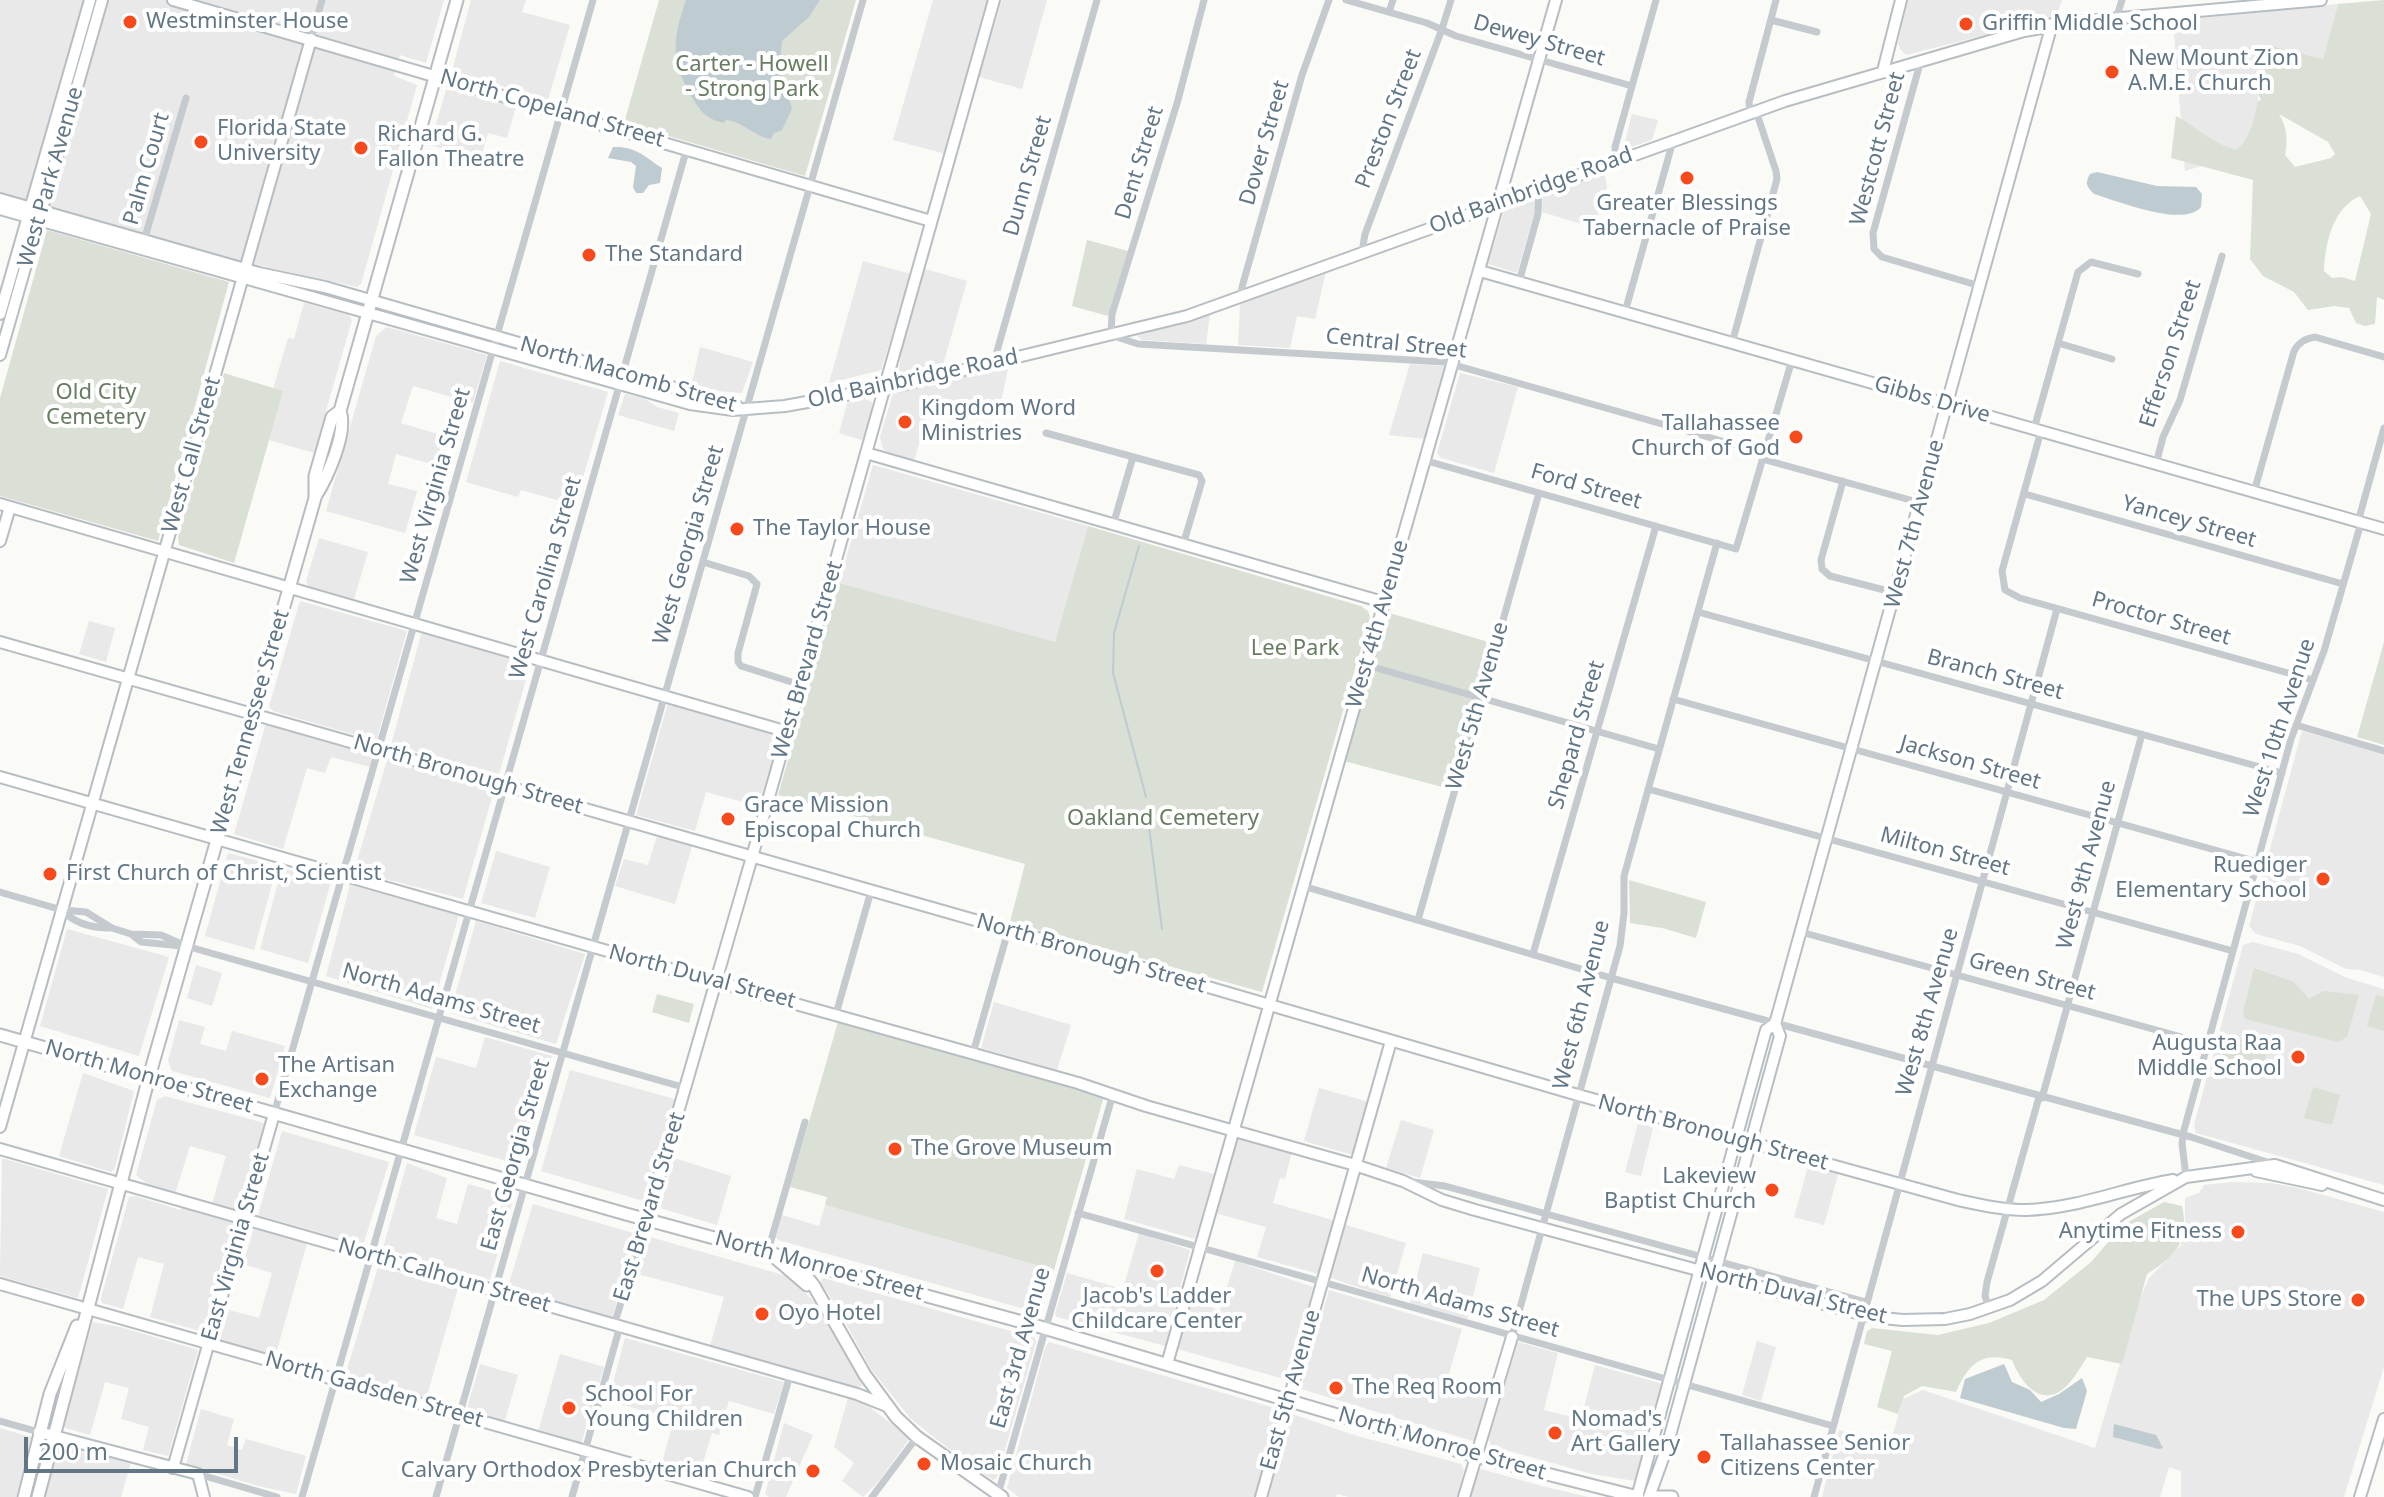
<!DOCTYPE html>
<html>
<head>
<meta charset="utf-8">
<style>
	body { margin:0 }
	#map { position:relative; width:2384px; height:1497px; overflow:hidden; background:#fafaf7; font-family:"Noto Sans",sans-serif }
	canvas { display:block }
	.scale { position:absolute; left:24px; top:1437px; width:214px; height:36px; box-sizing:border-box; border:4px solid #627786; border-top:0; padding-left:10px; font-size:24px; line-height:28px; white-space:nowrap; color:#627786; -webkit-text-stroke:6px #fff; paint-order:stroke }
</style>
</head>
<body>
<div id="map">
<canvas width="2384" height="1497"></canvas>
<div class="scale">200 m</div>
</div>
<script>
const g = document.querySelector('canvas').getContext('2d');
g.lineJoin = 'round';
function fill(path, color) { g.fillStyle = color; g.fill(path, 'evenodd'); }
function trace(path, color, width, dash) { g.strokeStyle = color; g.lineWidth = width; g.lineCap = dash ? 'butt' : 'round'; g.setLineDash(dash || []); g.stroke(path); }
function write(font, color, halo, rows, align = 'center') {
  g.font = font + ' "Noto Sans",sans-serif'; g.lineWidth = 8; g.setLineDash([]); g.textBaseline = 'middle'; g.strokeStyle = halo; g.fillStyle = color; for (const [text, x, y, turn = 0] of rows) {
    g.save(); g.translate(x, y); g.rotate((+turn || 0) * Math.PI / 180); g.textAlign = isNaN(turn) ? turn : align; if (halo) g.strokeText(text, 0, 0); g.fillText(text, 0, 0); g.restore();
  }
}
const built = new Path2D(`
	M0,0H444L426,63L400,55L394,76L417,85L361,284L357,287L248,263L246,269L0,199Z
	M471,0H526L522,12L570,25L548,100L452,71Z
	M933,0H989L946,154L893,140Z
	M1002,0H1047L1022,89L979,77Z
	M1908,0H2062L2056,17L1906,55L1900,49L1898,43Z
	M2338,4L2323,59L2272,46L2258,94V148L2185,171L2173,21Z
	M446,90L474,91L517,103L507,138L488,133L480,159L430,145Z
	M1632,114L1658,120L1652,140L1623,150Z
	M1604,170L1607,187L1594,228L1542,212L1543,191Z
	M1537,194V204L1517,273L1488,264L1506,205Z
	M863,261L911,274L881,370L829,383Z
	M925,269L967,281L942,368L900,378L898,374L902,349Z
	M1326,272L1315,319L1297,316L1290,348L1238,345L1240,303Z
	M304,303L349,315L352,320L314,453L269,440L282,392L273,389L288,338L294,339Z
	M1210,314L1206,344L1142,340L1137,336Z
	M387,327L487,355L473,403L413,386L401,423L444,436L435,465L396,454L388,484L417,491L405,533L326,511L376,336Z
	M700,347L753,362L742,393L718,391L692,383Z
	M500,361L608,392L575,505L521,490L518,497L466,482Z
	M1009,364L999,411L961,401L939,400L930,417L927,416L914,461L892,455L883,449L880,437L893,394Z
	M1410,364L1444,366L1448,371L1426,439L1389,435Z
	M1460,373L1518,387L1494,473L1441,458L1437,453Z
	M625,394L645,399L657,407L679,413L674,431L618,415Z
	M864,399L872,402L873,409L863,438L861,440L839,433L847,403Z
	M873,465L1088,526L1055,643L839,583Z
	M319,538L368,552L354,599L308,587L306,581Z
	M300,601L407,631L377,738L373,740L273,711L269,706Z
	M89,621L115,628L106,662L79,654Z
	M422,631L531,662L499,774L391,745Z
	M668,703L780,734L761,807L706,792L695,831L636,815Z
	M266,723L373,754L370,767L331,757L325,773L307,768L283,849L234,834Z
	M2302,731L2384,754V977L2360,970L2346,969L2300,946L2256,934L2249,926Z
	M388,757L495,787L463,899L354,871Z
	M658,833L693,843L675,904L615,886L624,859L648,865Z
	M496,851L550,867L535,918L481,903Z
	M228,853L277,866L254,950L205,936Z
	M282,868L331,882L308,963L260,949Z
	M350,885L459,915L432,1009L326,976Z
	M476,921L585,954L556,1044L450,1013Z
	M67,929L169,957L139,1056L40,1026Z
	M2253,942L2298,954L2347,978L2384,989V1185L2196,1133L2194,1125L2243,945Z
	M196,965L222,973L212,1006L187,998Z
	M994,1002L1071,1025L1057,1070L981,1048Z
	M179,1020L205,1027L200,1044L226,1051L232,1031L285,1046L270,1098L172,1071L168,1061Z
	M485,1037L552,1056L521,1165L414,1135L436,1057L476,1068Z
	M570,1070L675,1099L647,1202L541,1171Z
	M83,1073L134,1091L115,1168L111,1172L59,1156Z
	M1319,1088L1369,1102L1353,1155L1304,1141Z
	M165,1096L264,1123L240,1212L212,1204L226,1156L190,1146L175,1194L151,1187L136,1175L157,1100Z
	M1640,1116L1655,1120L1641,1176L1625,1172Z
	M1401,1120L1434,1130L1420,1178L1386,1168Z
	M282,1131L389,1162L364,1242L360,1244L258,1215Z
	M1238,1137L1292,1151L1285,1179L1280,1178L1273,1203L1336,1221L1319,1274L1257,1257L1266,1227L1215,1213Z
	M2,1158L108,1189L78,1298L0,1276Z
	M674,1158L731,1176L717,1225L660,1208Z
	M407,1163L447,1178L436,1218L457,1224L468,1184L514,1197L490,1280L383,1248Z
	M1809,1163L1839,1171L1824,1225L1794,1217Z
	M1179,1165L1214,1174L1195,1239L1124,1219L1137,1169L1174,1179Z
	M2232,1182L2271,1183L2298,1188L2384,1212V1367L2344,1497H2181V1471L2169,1467L2160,1497H1822L1839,1430L1890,1444L1903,1399L1923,1390L2095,1448L2137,1306L2149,1278L2181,1245L2185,1229V1198L2199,1193L2204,1185Z
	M136,1196L180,1210L182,1206L235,1221L204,1332L150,1317L164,1264L138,1257L123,1309L102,1303L101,1298L129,1197Z
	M533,1204L633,1233L626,1272L612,1318L507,1290Z
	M825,1205L1054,1270L1042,1311L1039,1313L778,1240L776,1237L782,1215L819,1226Z
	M1343,1224L1406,1243L1390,1298L1328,1277Z
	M257,1225L308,1240L275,1357L221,1342L218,1337L224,1328L229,1310L259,1318L272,1273L243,1264L254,1228Z
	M1139,1233L1190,1250L1165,1346L1057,1317L1055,1314L1067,1273L1123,1289Z
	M650,1237L790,1277L823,1311L863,1386L855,1387L710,1346L724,1297L634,1273L646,1242Z
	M1423,1253L1480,1268L1467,1319L1410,1303Z
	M1235,1261L1313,1287L1288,1380L1177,1349L1190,1301L1220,1310Z
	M378,1267L458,1288L426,1399L345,1376Z
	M823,1278L1035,1338L1036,1343L997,1477L993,1480L954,1453L911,1419L871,1369L834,1302L820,1283Z
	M1329,1290L1462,1329L1448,1377L1492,1390L1476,1442L1301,1389Z
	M93,1322L120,1327L198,1350L168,1456L143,1450L149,1427L121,1419L129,1388L105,1382L90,1435L65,1428L63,1423Z
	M625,1338L784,1382L774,1414L729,1401L719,1435L712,1433L699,1475L661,1466L675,1416L657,1411L656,1414L608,1401Z
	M1757,1341L1776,1347L1761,1401L1742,1395Z
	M1049,1342L1278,1409L1280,1414L1255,1497H1019L1007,1488L1045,1348Z
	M1518,1342L1558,1353L1544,1410L1581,1419L1595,1365L1663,1384L1639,1478L1635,1481L1592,1474L1491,1446L1489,1438Z
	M560,1354L604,1367L581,1444L538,1432Z
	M480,1364L518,1375L504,1424L468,1411L467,1408Z
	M848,1398L871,1405L872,1409L910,1438L879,1481L863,1497L842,1481L854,1463L834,1447Z
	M201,1409L234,1419L227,1445L242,1450L246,1439L306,1456L296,1494L258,1486L186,1464Z
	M1292,1414L1354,1435L1461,1464L1464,1470L1457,1497H1349L1337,1494L1336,1497H1265L1287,1422Z
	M784,1423L813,1435L786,1497H769L765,1494Z
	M0,1428L31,1437L16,1497H0Z
	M59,1448H75L131,1462L121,1497H45Z
	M1481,1469L1538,1485L1588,1497H1469L1477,1471Z`);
const green = new Path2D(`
	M659,0H856L805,176L624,123Z
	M2384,0V300L2377,297L2375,324L2365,326L2356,323L2349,308L2334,306L2308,310L2294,292L2263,276L2250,259L2253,180L2171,158L2176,116C2196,127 2215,145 2237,150C2251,137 2254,119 2258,101L2261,100L2258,94L2272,46L2323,59L2338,4ZM2279,114L2328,142L2335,154L2331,158L2295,167L2285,155C2288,140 2287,127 2279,114ZM2360,196L2371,214L2355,281L2342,277L2332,278L2324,271C2325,243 2333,208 2360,196Z
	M47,230L229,282L158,541L0,496V398Z
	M1087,240L1128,251L1108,316L1072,306Z
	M224,373L283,391L234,563L179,545L178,537Z
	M1088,526L1361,606L1368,611L1370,617L1262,992L1010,922L1025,864L778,795L839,583L1055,642Z
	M1386,612L1492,643L1450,789L1344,761Z
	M2384,642V745L2357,737Z
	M1629,880L1706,902L1696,938L1662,928L1630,923Z
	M2254,968L2294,982L2309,999L2324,991L2359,995L2347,1037L2338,1042L2245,1019L2243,1012Z
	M657,994L694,1004L689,1023L652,1012Z
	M2376,995L2384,997V1031L2367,1026Z
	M838,1022L1104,1096L1054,1270L825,1205L827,1197L790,1187Z
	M2234,1037L2268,1046C2265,1074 2243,1083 2218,1075L2226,1041Z
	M2313,1087L2340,1095L2332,1125L2304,1118Z
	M2164,1202L2182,1206C2190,1242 2175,1256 2147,1274L2122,1364L2087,1357C2080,1368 2070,1386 2059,1392C2035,1405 2019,1377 2012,1360C1981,1351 1968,1365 1956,1392L1922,1386L1904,1396L1898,1414L1877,1407L1892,1351L1864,1344L1867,1331L1872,1328L1938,1335L1989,1323L2044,1300L2091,1262L2123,1225Z`);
const water = new Path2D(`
	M686,0H820L809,17L782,41L780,68L792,109L782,130L774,133L771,139C754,137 743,121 726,120L724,123C710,120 702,114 695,102C671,63 671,43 686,0Z
	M613,147C636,146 645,157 662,168L660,183L649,185L643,193H636L633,187L636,166L631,162L608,158Z
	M2097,172L2157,186L2196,187L2202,194L2201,207C2184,228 2117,201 2094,194C2086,186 2085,183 2090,174Z
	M2004,1364L2012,1382L2030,1390L2041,1402L2059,1394L2082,1378L2087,1391L2076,1429L2064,1428L1960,1398L1965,1379Z
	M2114,1424L2156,1435L2163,1448L2159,1449L2113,1437Z`);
const stream = new Path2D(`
	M1139,546L1114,633L1113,673L1146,797
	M1147,811L1162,929`);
const street = new Path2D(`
	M1204,0L1178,100L1112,314L1111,335L1138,344L1444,362L1764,453
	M1346,0L1427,23L1456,36L1632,86
	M1389,12L1393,0
	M2116,19L2122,0
	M1771,20L1817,32
	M311,39L322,0
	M1921,60L1873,233L1874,249L1882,257L1980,286
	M1750,113L1749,102L1776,0
	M1616,161L1615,147L1656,0
	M143,244L186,98
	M1362,252L1365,234L1442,29L1451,0
	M1519,282L1538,214L1539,188
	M1241,297L1242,287L1302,75L1329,0
	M1625,312L1673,141
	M1732,343L1777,179L1776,171L1756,111
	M2058,343L2112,359
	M998,362L997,351L1097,0
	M2034,429L2078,272L2091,262L2138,274
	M2041,431L2002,571L2005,590L2020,598L2313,680
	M1046,433L1199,475L1202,481L1183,545
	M1762,459L1921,503
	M1427,461L1736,549L1792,360
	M2156,464L2163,437L2180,400L2222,256
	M1843,481L1821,560L1822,569L1830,576L1896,593
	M2254,492L2294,351C2299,342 2305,339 2315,337L2384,357
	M2025,494L2343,584
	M2358,522L2384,428
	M1113,525L1133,457
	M703,562L749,576L757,584L738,653V662L741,666L801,685
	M1698,612L2282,773
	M1366,665L1659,749
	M1673,699L2258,862
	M2296,725L2384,751
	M1648,789L2233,951
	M1303,886L1611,978L2191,1137L2273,1164
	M0,892L62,910L86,912L112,928L131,934L141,942L182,946
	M62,910C75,924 92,928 110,928
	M1418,920L1539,493
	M1801,932L2207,1044
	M131,934L161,935L186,946L686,1088
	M1533,954L1656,526
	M836,1014L871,891
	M973,1053L1008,931
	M2042,1098L2142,734
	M274,1114L593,0
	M2186,1177L2182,1143L2184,1130L2291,739L2324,651L2361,523
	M1412,1182L1445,1186L1866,1302
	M1078,1213L1833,1426
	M768,1251L805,1122
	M1989,1308L1985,1296L1987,1282L2039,1097
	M614,1325L647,1219
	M1512,1337L1620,946L1624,913V876L1717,543
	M0,1421L39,1432
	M198,1474L277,1497
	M998,1494L1113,1094
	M302,1497L687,148
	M436,1497L863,0
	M572,1497L620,1326
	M755,1497L790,1375
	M872,1497L917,1437
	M1814,1497L2057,609`);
const secondary = new Path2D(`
	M173,0L931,221
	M1883,71L1901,0
	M0,199L259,273L325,287L737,406
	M0,209L690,404L733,410L785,406L906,384L1187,316L1785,101L2024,31L2076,22L2321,0
	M1480,271L2384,529
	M0,314L90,0
	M0,355L102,0
	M866,453L1383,602
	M0,504L788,732
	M0,541L10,507
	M0,642L1143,968L1578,1095L1958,1200C1981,1205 2003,1210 2026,1210C2076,1209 2124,1188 2173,1180
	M0,777L667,968L1078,1083L1146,1106L1355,1165L1403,1181L1442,1200L1475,1210L1872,1317L1903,1320L1945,1319L1970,1314L2010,1300L2042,1281L2121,1214L2186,1177L2275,1165L2384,1200
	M0,1127L311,39
	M0,1149L857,1394L887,1406
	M2256,1171L2322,1185
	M647,1219L752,857L994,0
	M0,1284L748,1497
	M1167,1364L1556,0
	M39,1432L198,1474L204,1497
	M173,1468L274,1114
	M1261,1497L1391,1041
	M1464,1497L1512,1337
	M1637,1497L1766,1030L1775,1024
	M1649,1497L1666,1450L1780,1036L1775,1024L2052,24
	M2360,1497L2384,1419`);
const primary = new Path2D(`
	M315,497C327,478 348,432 340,411
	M0,1035L626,1214L1037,1326L1476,1456L1638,1497
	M771,1254L807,1285
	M792,1258L814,1286L865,1375L896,1417L917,1437L1002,1497
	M24,1497L50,1394L77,1326
	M38,1497L149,1077L315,498V476L332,417L340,411L457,0
	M1657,1497H1672`);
const markers = [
	[130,22,8,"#f6491c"],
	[1966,24,8,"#f6491c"],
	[2112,72,8,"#f6491c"],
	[201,142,8,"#f6491c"],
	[361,148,8,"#f6491c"],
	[1687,178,8,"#f6491c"],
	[589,255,8,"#f6491c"],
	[905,422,8,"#f6491c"],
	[1796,437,8,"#f6491c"],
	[737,529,8,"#f6491c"],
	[728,819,8,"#f6491c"],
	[50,874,8,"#f6491c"],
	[2323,879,8,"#f6491c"],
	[2298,1057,8,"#f6491c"],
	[262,1079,8,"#f6491c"],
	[895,1149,8,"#f6491c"],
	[1772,1190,8,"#f6491c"],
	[2238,1232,8,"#f6491c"],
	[1157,1271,8,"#f6491c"],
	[2358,1300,8,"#f6491c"],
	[762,1314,8,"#f6491c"],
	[1336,1388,8,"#f6491c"],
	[569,1408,8,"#f6491c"],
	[1555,1433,8,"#f6491c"],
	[1704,1457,8,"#f6491c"],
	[924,1464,8,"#f6491c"],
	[813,1471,8,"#f6491c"]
];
const poiNames = [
	["Westminster House",146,22],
	["Griffin Middle School",1982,24],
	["New Mount Zion",2128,59],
	["A.M.E. Church",2128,84],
	["Florida State",217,129],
	["University",217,154],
	["Richard G.",377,135],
	["Fallon Theatre",377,160],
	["Greater Blessings",1687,204,"center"],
	["Tabernacle of Praise",1687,229,"center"],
	["The Standard",605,255],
	["Kingdom Word",921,409],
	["Ministries",921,434],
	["Tallahassee",1780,424,"right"],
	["Church of God",1780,449,"right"],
	["The Taylor House",753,529],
	["Grace Mission",744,806],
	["Episcopal Church",744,831],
	["Ruediger",2307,866,"right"],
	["Elementary School",2307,891,"right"],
	["First Church of Christ, Scientist",66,874],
	["Augusta Raa",2282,1044,"right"],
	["Middle School",2282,1069,"right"],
	["The Artisan",278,1066],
	["Exchange",278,1091],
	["The Grove Museum",911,1149],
	["Lakeview",1756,1177,"right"],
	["Baptist Church",1756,1202,"right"],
	["Anytime Fitness",2222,1232,"right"],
	["Jacob's Ladder",1157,1297,"center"],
	["Childcare Center",1157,1322,"center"],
	["The UPS Store",2342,1300,"right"],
	["Oyo Hotel",778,1314],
	["The Req Room",1352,1388],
	["School For",585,1395],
	["Young Children",585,1420],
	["Nomad's",1571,1420],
	["Art Gallery",1571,1445],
	["Tallahassee Senior",1720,1444],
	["Citizens Center",1720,1469],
	["Mosaic Church",940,1464],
	["Calvary Orthodox Presbyterian Church",797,1471,"right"]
];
const streetNames = [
	["Dewey Street",1539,41,16],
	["North Copeland Street",552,109,16],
	["Preston Street",1389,119,-69],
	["Dover Street",1265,143,-74],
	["Westcott Street",1878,149,-75],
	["Dent Street",1140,163,-73],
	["Palm Court",147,169,-74],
	["Dunn Street",1028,176,-74],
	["West Park Avenue",51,177,-74],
	["Old Bainbridge Road",1531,191,-20],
	["Central Street",1396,344,6],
	["Efferson Street",2171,354,-72],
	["North Macomb Street",628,375,16],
	["Old Bainbridge Road",913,379,-12],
	["Gibbs Drive",1932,400,16],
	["West Call Street",192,455,-74],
	["West Virginia Street",436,486,-74],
	["Ford Street",1586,487,16],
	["Yancey Street",2189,522,16],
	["West 7th Avenue",1915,524,-75],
	["West Georgia Street",689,545,-74],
	["West Carolina Street",546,578,-74],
	["Proctor Street",2161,619,16],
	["West 4th Avenue",1378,624,-74],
	["West Brevard Street",808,660,-74],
	["Branch Street",1995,675,15],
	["West 5th Avenue",1478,706,-74],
	["West Tennessee Street",251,722,-74],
	["West 10th Avenue",2280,728,-72],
	["Shepard Street",1577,735,-74],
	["Jackson Street",1970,763,16],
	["North Bronough Street",468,775,16],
	["Milton Street",1945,852,15],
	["West 9th Avenue",2087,865,-75],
	["North Bronough Street",1091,954,16],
	["North Duval Street",702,977,15],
	["Green Street",2032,977,15],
	["North Adams Street",441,999,16],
	["West 6th Avenue",1582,1005,-76],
	["West 8th Avenue",1928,1012,-74],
	["North Monroe Street",149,1077,16],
	["North Bronough Street",1713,1133,15],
	["East Georgia Street",516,1155,-74],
	["East Brevard Street",650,1207,-73],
	["East Virginia Street",236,1247,-74],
	["North Monroe Street",819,1266,15],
	["North Calhoun Street",444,1276,16],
	["North Duval Street",1793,1294,14],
	["North Adams Street",1460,1303,16],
	["East 3rd Avenue",1021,1348,-74],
	["North Gadsden Street",374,1390,16],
	["East 5th Avenue",1291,1390,-74],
	["North Monroe Street",1442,1444,16]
];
const parkNames = [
	["Carter - Howell",752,65],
	["- Strong Park",752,90],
	["Old City",96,393],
	["Cemetery",96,418],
	["Lee Park",1295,649],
	["Oakland Cemetery",1163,819]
];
fill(built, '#e8e9e8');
fill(green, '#dae0d6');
fill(water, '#becbd0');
trace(stream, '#becbd0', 2);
trace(secondary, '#b7bec3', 14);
trace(primary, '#b6bcc1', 15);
trace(street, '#c5cace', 7);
trace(secondary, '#fff', 10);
trace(primary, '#fff', 11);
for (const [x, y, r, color] of markers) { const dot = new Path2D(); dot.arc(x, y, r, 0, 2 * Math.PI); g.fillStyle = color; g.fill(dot); trace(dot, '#fff', 3); }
write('22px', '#627786', '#fff', poiNames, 'left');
write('22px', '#627786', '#fff', streetNames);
write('22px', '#677c61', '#fff', parkNames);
</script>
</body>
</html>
